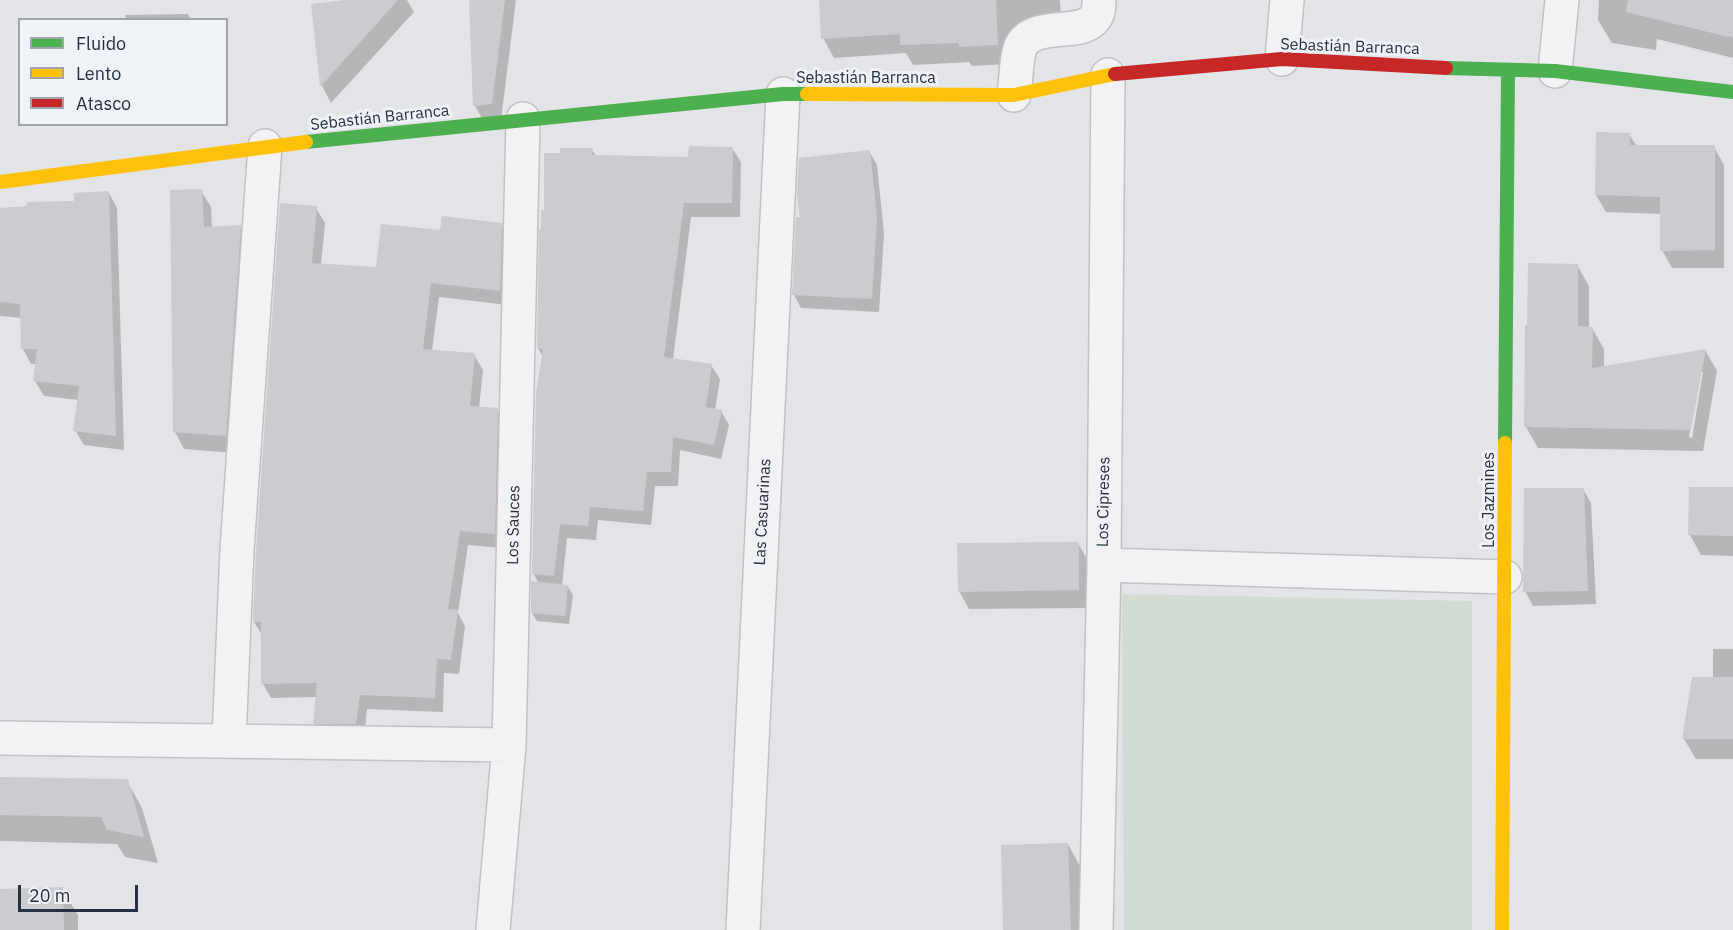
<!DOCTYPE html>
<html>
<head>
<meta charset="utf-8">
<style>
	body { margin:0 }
	#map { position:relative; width:1733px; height:930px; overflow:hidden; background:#e2e4e7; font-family:"IBM Plex Sans",sans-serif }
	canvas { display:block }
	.legend { position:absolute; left:18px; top:18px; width:210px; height:108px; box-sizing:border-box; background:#eff2f7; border:2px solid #9fa4af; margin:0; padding:8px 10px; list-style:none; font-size:18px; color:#262f43 }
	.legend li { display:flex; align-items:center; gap:12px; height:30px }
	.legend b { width:30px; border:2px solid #9fa4af }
	.scale { position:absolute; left:18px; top:885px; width:120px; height:27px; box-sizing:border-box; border:3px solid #262f43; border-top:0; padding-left:8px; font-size:18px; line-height:21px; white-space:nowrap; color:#262f43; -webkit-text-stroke:4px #eff2f7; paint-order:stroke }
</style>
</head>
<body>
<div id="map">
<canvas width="1733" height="930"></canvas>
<ul class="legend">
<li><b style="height:8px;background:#4caf50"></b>Fluido</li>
<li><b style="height:8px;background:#ffc107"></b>Lento</li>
<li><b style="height:8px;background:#c62828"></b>Atasco</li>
</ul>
<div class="scale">20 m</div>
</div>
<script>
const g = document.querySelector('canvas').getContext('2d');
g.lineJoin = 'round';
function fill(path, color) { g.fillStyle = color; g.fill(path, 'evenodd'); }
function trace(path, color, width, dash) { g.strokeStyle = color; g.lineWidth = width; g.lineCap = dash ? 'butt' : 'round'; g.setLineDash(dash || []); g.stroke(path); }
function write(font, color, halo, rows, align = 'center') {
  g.font = font + ' "IBM Plex Sans",sans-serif'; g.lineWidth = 6; g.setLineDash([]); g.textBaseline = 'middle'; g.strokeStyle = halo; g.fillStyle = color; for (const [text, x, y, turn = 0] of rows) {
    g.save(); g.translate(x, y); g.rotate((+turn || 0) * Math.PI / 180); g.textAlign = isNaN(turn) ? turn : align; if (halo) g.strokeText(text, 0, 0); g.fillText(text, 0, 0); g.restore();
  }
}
const green = new Path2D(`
	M1122,594L1472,601V930H1124Z`);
const shadow = new Path2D(`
	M358,0H407L414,12L331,103L322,86L313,5Z
	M470,0H516L501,120L484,122L475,106Z
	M820,0H1060L1062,31L1009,64L972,66L969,62L913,65L906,53L834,58L823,38Z
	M1599,0H1733V58L1657,39L1656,50L1612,43L1598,20Z
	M188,14L191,20H127L125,15Z
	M1629,134L1637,147H1714L1724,165V268H1672L1662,250L1661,214L1606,212L1596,195Z
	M732,148L741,162L740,217H691L673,360L711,365L720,379L715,410L721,411L729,425L721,459L680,450L678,486H655L651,525L598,520L596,540L567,538L562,586L568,587L573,595L569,624L537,621L532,613L539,584L533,573L543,357L538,348L592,150L596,156L690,158Z
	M869,151L877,165L884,234L879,312L801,308L794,295L802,218Z
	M201,191L211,207L212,228L240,227L250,243L235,453L184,449L175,432Z
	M109,193L117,208L124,450L84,445L75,430L79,400L44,396L35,381L37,364H31L23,349L22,318L0,316V209L76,202Z
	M316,208L325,223L321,265L377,269L441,232L501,225L510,239L508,305L439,297L432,351L474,355L483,370L479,408L497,410L505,424L503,548L468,545L458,613L465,626L459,674L444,673L443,712L367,709L364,738H323L315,723L317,697L271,698L263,684L262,635L254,622Z
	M1577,265L1589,286V328H1592L1604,349V367L1705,350L1717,371L1703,451L1538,448L1526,427ZM1700,372H1703L1692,438L1689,437Z
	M1733,488V556L1701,555L1690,535Z
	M1583,489L1591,503L1596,604L1533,606L1525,591Z
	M1078,543L1088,561V608L969,609L959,591Z
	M1713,649H1733V759H1696L1684,739L1693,678L1713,679Z
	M0,778L127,781L142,808L158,863L125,857L117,844L0,841Z
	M1068,844L1082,870L1084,930H1005Z
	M62,889L78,915V930H0V890Z`);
const building = new Path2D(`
	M345,0H398L320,87L311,4Z
	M469,0H505L492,104L473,106Z
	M819,0H996L998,45L959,47V43L900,45V34L821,39Z
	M1628,0H1733V38L1626,12Z
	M1596,132L1630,133V145H1715V250L1660,251V197L1595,195Z
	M689,146L733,147L732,203H684L664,357L712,364L706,407L722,410L714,445L673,437L671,472H647L643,511L590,507L588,526L560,524L554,576L532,574L536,393L543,349L537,348L539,229H541V210H544V153H560V148H593L592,155L688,157Z
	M870,150L877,218L872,299L792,295L796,217H800L797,196L799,158Z
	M202,189L204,227L241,225L226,436L173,432L170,190Z
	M109,191L116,436L73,431L79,386L33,381L37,349H21L20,304L0,302V208L27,206V202L74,201V193Z
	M280,203L317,206L312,263L376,267L381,224L440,230L442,216L502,223L500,291L431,283L423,349L475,353L470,406L498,408L495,534L460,531L448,609L458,610L451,660L437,659L435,698L360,695L356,724H313L317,683L261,684V622H253L256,551Z
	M1528,263L1578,264V326L1593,327L1592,368L1706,349L1691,430L1524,427L1525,325H1527Z
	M1689,487H1733V536L1688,535Z
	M1524,488H1584L1588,591L1523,592Z
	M1079,542V590L958,592L957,543Z
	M531,581L568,585L565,616L531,613Z
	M1692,677H1733V739H1682Z
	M0,777L128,779L144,837L107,830L101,817L0,815Z
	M1068,843L1071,930H1003L1001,845Z
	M63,887L64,930H0V889Z`);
const street = new Path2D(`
	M1282,59L1287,0
	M1555,71L1562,0
	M1014,95C1016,82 1016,54 1022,44C1041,16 1101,46 1099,0
	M1104,565L1505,577
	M0,738L509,745
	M229,740L237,550L265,146
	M493,930L509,745L523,119
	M743,930L783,94
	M1096,930L1104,565L1108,75`);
const fast = new Path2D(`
	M1446,68L1555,71L1733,92
	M306,142L783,94H807
	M1505,443L1508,71`);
const slow = new Path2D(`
	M807,94L1014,95L1115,74
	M0,182L306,142
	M1502,930L1505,443`);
const jam = new Path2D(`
	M1115,74L1282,59L1446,68`);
const streetNames = [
	["Sebastián Barranca",1350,47,2],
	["Sebastián Barranca",866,78],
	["Sebastián Barranca",380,118,-6],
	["Los Jazmines",1489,500,-90],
	["Los Cipreses",1104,502,-89],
	["Las Casuarinas",763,512,-87],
	["Los Sauces",514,525,-89]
];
fill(green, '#d2dcd2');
fill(shadow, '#0003');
fill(building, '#caccd0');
trace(street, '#c0c2c5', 36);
trace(street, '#f2f2f4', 33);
trace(fast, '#4caf50', 14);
trace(slow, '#ffc107', 14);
trace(jam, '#c62828', 14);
write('16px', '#262f43', '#eff2f7', streetNames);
</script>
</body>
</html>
